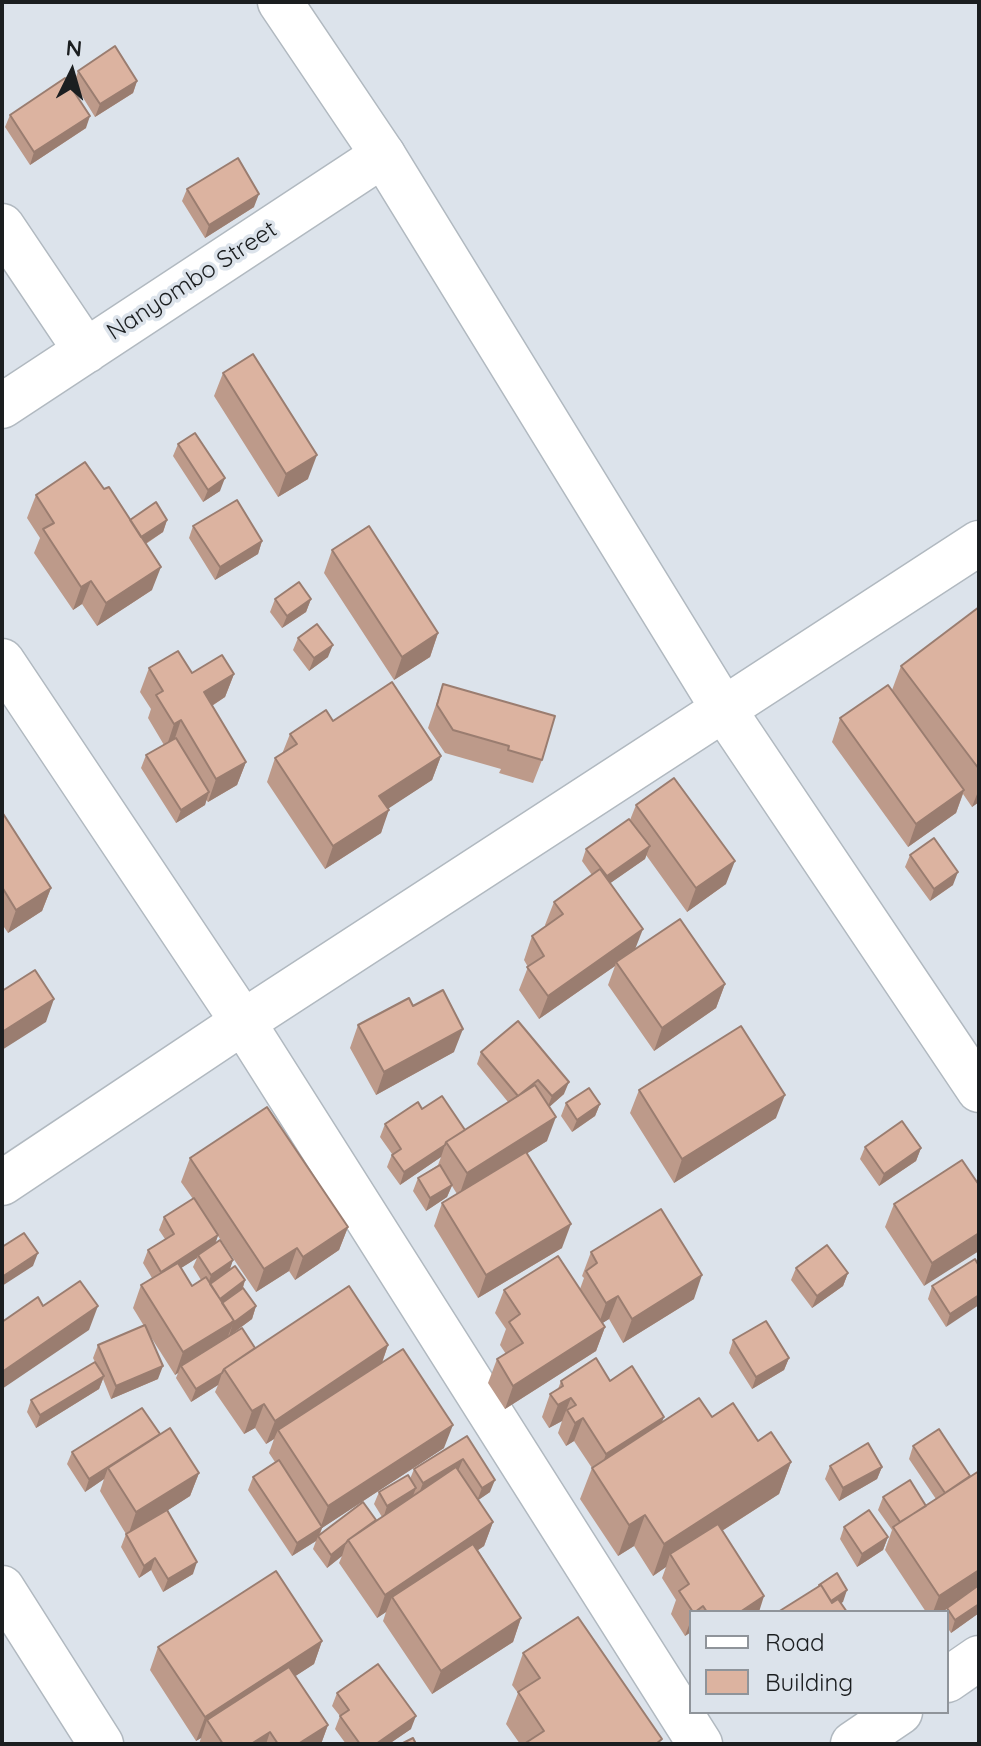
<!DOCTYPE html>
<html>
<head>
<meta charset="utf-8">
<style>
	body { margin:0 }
	#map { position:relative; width:981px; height:1746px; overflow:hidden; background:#dce3eb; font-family:Quicksand,sans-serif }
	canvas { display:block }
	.frame { position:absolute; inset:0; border:4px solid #1b1e20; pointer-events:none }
	.legend { position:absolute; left:689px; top:1610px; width:260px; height:104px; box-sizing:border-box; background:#dce3eb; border:2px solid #8f949a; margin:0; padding:10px 14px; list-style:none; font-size:24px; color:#1b1e20 }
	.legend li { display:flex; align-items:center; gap:16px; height:40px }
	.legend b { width:40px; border:2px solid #8f949a }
	.north { position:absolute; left:32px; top:32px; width:80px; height:80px; -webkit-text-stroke:6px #dce3eb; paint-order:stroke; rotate:5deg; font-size:22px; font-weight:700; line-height:32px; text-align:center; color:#1b1e20 }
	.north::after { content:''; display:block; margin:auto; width:28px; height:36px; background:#1b1e20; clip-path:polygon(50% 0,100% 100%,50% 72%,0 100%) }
</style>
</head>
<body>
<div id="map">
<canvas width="981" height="1746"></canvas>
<div class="frame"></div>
<ul class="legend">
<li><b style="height:10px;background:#fff"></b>Road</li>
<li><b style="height:22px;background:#dcb3a0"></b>Building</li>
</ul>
<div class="north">N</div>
</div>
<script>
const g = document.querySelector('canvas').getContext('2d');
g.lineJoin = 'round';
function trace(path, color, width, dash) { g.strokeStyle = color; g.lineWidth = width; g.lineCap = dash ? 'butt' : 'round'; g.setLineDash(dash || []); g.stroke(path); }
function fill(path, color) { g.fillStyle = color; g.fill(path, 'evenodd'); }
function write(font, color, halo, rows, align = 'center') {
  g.font = font + ' Quicksand,sans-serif'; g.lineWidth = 7; g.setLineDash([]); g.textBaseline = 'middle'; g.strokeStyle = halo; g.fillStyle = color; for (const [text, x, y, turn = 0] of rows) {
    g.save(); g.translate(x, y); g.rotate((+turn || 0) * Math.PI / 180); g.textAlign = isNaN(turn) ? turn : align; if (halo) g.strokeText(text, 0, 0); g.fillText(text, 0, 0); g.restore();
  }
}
const minor = new Path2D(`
	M2,226L86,351
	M2,406L383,155
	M2,661L243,1022L700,1744
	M2,1183L243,1022L979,543
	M2,1588L101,1744
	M947,1680L979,1658
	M853,1744L900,1712`);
const tertiary = new Path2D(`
	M280,2L383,155L724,710L979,1090`);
const wall = new Path2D(`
	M78,71L137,81L133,93L95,117L74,83Z
	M10,115L86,128L30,165L5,127Z
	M187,189L254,207L205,238L182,201Z
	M223,373L308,479L278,497L214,396Z
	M178,444L220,491L203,502L173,456Z
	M104,489L130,520H167L163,532L146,544L152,590L97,626L82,604L73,610L34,553L40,538L27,518L36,495Z
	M193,526L262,541L258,554L215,580L189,538Z
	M332,550L438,633L430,657L394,680L324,573Z
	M275,599H311L306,612L282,628L270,612Z
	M979,607V802L972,807L963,794L956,813L908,847L832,742L840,718L892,690L901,666Z
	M298,638L328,657L309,671L293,650Z
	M149,668L192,673L234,674L225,697L212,706L246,762L237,785L208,802L206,800L205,805L176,823L141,768L146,755L164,745L148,718L151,709L140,692Z
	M443,684L542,760L533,783L499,773L501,769L445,753L428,728Z
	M333,721L441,756L432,780L388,808L381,833L325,869L267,782L275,758L282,754L290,734Z
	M636,805L726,884L687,912L646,855L645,859L610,883L635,949L725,984L716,1008L654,1051L608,985L615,966L539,1019L519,990L528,967L524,960L532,936L546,926L545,925L554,902L592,875L582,861L586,849L630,820Z
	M2,812L51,888L42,911L8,933L2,924Z
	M910,855L953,885L930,901L905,867Z
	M413,1006L454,1052L376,1095L350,1048L358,1025Z
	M481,1052L564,1094L549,1107L547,1141L527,1153L562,1248L478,1298L434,1226L442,1203L457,1194L452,1186L447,1197L426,1211L413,1191L418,1178L438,1165L441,1157L400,1185L387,1167L392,1154L380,1137L385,1124L422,1109L465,1130L508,1102L477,1064Z
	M639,1090L776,1118L674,1183L630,1113Z
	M566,1103L600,1104L595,1116L572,1132L561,1116Z
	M865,1147L921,1148L916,1161L879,1186L860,1159Z
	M190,1158L348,1227L339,1250L295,1280L289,1271L256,1292L218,1236L215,1244L233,1260L229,1270L245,1280L243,1288L256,1306L252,1319L228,1337L255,1348L388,1345L382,1363L444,1448L322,1528L320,1535L376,1520L382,1517L374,1504L379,1492L410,1479L414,1469L467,1436L490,1492L478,1500L493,1522L484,1546L478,1550L521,1618L513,1642L432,1694L383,1621L386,1612L377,1618L339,1563L342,1556L327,1568L313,1549L316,1541L292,1556L248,1490L253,1477L275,1462L269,1453L274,1439L266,1444L255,1428L244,1434L215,1392L218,1385L191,1402L176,1378L178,1373L175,1375L149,1334L158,1379L111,1399L103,1379L99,1389L36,1428L27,1412L31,1400L97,1366L93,1358L98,1345L144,1326L133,1308L141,1285L152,1278L143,1263L148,1250L165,1239L159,1230L164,1217L193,1199L181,1182ZM197,1258L193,1267L201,1280L192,1286L181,1268Z
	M979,1185L924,1286L885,1227L894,1204Z
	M591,1252L694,1299L623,1343L609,1319L602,1323L605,1327L596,1351L505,1409L488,1383L497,1359L506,1354L500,1345L506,1329L495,1313L504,1290L580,1289L584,1278L582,1276Z
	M975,1259L946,1327L928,1299L932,1286Z
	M796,1268L848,1273L843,1286L812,1308L791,1280Z
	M733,1340L789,1358L784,1370L752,1389L729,1353Z
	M561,1381H610L662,1423L712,1417L758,1441L791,1462L779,1494L722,1531L759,1612H691V1632L685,1636L671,1614L676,1600L662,1578L666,1567L653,1576L634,1546L618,1556L580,1499L592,1468L574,1441L566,1446L558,1433L562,1421L549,1428L542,1417L550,1394L558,1389Z
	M160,1434L199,1473L190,1496L168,1510L193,1574L163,1592L151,1570L139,1578L121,1547L126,1534L100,1491L104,1479L85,1492L67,1464L72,1452Z
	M913,1446L970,1476L979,1471V1613L951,1633L947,1627V1612H946L947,1609L942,1612H926L885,1550L892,1530L878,1510L883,1497L926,1506L936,1499L909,1459Z
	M830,1466L882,1467L877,1479L839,1501L825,1479Z
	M844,1527L888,1537L883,1550L857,1567L840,1539Z
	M322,1641L314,1664L295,1676L328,1725L321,1744H199L201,1738L196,1741L150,1670L158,1647Z
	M523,1653L660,1744H520L506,1724L518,1693L512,1685Z
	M337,1693L411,1729L389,1744H346L335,1729L340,1716L332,1706Z`);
const shadedWall = new Path2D(`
	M137,81L133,93L95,117L100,104Z
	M90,116L86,128L30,165L34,152Z
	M259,194L254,207L205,238L209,225Z
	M317,455L308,479L278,497L286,474Z
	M225,478L220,491L203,502L208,490Z
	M167,520L163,532L131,553L136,541Z
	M262,541L258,554L215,580L220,567Z
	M161,567L152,590L97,626L106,603Z
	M91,581L82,604L73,610L81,587Z
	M311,599L306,612L282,628L287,616Z
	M438,633L430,657L394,680L402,657Z
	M333,645L328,657L309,671L314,658Z
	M234,674L225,697L196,716L204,692Z
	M181,720L173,744L166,748L174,724Z
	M441,756L432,780L371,820L379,796Z
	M246,762L237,785L208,802L216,779Z
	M979,789V802L972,807Z
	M964,790L956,813L908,847L916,824Z
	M209,792L205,805L176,823L181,810Z
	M389,810L381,833L325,869L333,846Z
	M650,846L645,859L602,889L607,876Z
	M735,861L726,884L687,912L696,888Z
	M958,872L953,885L930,901L934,889Z
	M51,888L42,911L8,933L16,910Z
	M643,929L634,952L616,962L615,966L539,1019L548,996Z
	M725,984L716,1008L654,1051L662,1028Z
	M54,999L46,1022L2,1050V1032Z
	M463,1029L454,1052L376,1095L384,1072Z
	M569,1082L564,1094L547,1109L552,1096Z
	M785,1095L776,1118L674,1183L682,1159Z
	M600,1104L595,1116L572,1132L577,1120Z
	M556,1117L547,1141L459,1196L467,1173Z
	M445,1145L441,1157L400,1185L404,1172Z
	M921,1148L916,1161L879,1186L884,1174Z
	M452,1185L447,1197L426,1211L430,1198Z
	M571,1224L562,1248L478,1298L486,1275Z
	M348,1227L339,1250L295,1280L303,1257Z
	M979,1233V1251L924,1286L932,1263Z
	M218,1235L214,1247L198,1255L197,1258L156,1284L161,1272Z
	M297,1248L289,1271L256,1292L264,1269Z
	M38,1253L33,1266L2,1286V1277Z
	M233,1260L229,1272L207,1288L211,1275Z
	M848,1273L843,1286L812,1308L817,1296Z
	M702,1275L694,1299L623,1343L632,1319Z
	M245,1280L241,1293L222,1307L219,1299Z
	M979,1295V1305L946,1327L950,1314Z
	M618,1296L609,1319L598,1326L606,1303Z
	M98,1306L89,1330L2,1389V1372Z
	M256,1306L252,1319L229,1336L233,1323Z
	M234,1321L225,1344L181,1366L178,1373L175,1375L183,1352Z
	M605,1327L596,1351L505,1409L513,1386Z
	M388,1345L380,1368L278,1430L274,1439L266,1444L275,1421Z
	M789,1358L784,1370L752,1389L756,1377Z
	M163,1366L158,1379L111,1399L116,1386Z
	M222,1373L218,1385L191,1402L196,1389Z
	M104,1376L99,1389L36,1428L40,1415Z
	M571,1398L562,1421L549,1428L558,1405Z
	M264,1404L255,1428L244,1434L252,1411Z
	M664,1417L655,1441L598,1477L606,1454Z
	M583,1418L574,1441L566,1446L575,1423Z
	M453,1425L444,1448L322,1528L316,1541L292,1556L297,1543L320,1529L328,1506Z
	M463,1459L458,1471L418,1496L423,1483Z
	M791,1462L779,1494L675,1561L670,1554L666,1567L653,1576L664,1544Z
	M882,1467L877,1479L839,1501L843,1488Z
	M108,1468L104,1479L85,1492L89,1479Z
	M199,1473L190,1496L128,1536L136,1512Z
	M495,1480L490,1492L477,1501L482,1488Z
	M416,1488L411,1501L383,1519L387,1506Z
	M645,1515L634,1546L618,1556L629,1525Z
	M493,1522L484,1546L397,1605L392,1597L386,1612L377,1618L385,1595Z
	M888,1537L883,1550L857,1567L862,1554Z
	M346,1543L342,1556L327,1568L331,1555Z
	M155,1558L151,1570L139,1578L144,1566Z
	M197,1562L193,1574L163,1592L168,1579Z
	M979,1570V1588L942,1612H933L939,1596Z
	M847,1590L843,1602L828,1612L829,1601Z
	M764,1596L759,1612H740Z
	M979,1604V1613L951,1633L955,1620Z
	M521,1618L513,1642L432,1694L441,1671Z
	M691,1620V1632L685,1636Z
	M322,1641L314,1664L213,1730L207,1720L201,1738L196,1741L205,1717Z
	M416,1716L411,1729L389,1744H376Z
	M328,1725L321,1744H298Z
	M270,1732L266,1744H251Z`);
const building = new Path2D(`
	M115,46L137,81L100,104L78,71Z
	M65,78L90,116L34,152L10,115Z
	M238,158L259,194L209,225L187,189Z
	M253,354L317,455L286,474L223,373Z
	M195,433L225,478L208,490L178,444Z
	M85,462L104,489L109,487L161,567L106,603L91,581L81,587L43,529L54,523L36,495Z
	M237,500L262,541L220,567L193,526Z
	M156,502L167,520L141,537L130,520Z
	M369,526L438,633L402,657L332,550Z
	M299,582L311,599L287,616L275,599Z
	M979,607V769L901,666Z
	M317,624L333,645L314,658L298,638Z
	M178,651L192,673L222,655L234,674L204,692L246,762L216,779L181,720L174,724L156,695L163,691L149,668Z
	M392,682L441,756L379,796L389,810L333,846L275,758L297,744L290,734L326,710L333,721Z
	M443,684L555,716L542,760L508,750L509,746L453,730L437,705Z
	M888,685L964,790L916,824L840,718Z
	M176,738L209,792L181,810L146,755Z
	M674,778L735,861L696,888L636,805Z
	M2,812L51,888L16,910L2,887Z
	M629,819L650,846L607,876L586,849Z
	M934,838L958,872L934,889L910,855Z
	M600,869L643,929L548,996L527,967L544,956L532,936L563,914L554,902Z
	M680,919L725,984L662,1028L616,962Z
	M35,970L54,999L2,1032V991Z
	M443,990L463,1029L384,1072L358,1025L409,998L413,1006Z
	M518,1021L569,1082L552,1096L538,1080L518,1096L481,1052Z
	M741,1026L785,1095L682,1159L639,1090Z
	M535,1085L556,1117L467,1173L446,1142Z
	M589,1088L600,1104L577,1120L566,1103Z
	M442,1096L465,1130L446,1142L445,1145L404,1172L392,1155L401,1149L385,1124L418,1102L422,1109Z
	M267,1107L348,1227L303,1257L297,1248L264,1269L190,1158Z
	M902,1121L921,1148L884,1174L865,1147Z
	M526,1152L571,1224L486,1275L442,1203Z
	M962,1160L979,1185V1233L932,1263L894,1204Z
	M440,1165L452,1185L430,1198L418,1178Z
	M194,1198L218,1235L161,1272L148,1250L174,1234L164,1217Z
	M661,1209L702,1275L632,1319L618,1296L606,1303L586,1271L597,1263L591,1252Z
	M24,1233L38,1253L2,1277V1247Z
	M220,1240L233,1260L211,1275L198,1255Z
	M827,1245L848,1273L817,1296L796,1268Z
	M558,1256L605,1327L513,1386L497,1359L523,1343L509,1322L520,1314L504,1290Z
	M975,1259L979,1266V1295L950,1314L932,1286Z
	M178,1263L192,1286L206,1277L234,1321L183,1352L141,1285Z
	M235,1266L245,1280L220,1299L210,1284Z
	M80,1281L98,1306L2,1372V1322L38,1297L43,1306Z
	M349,1286L388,1345L275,1421L264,1404L252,1411L224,1369Z
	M243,1288L256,1306L233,1323L232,1322L234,1321L222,1303Z
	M766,1321L789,1358L756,1377L733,1340Z
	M145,1325L163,1366L116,1386L98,1345Z
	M242,1328L255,1348L224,1369L222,1373L196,1389L181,1366Z
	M403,1349L453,1425L328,1506L278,1430Z
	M596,1358L610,1381L632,1366L664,1417L606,1454L583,1418L575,1423L567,1410L576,1405L571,1398L558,1405L550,1394L563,1386L561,1381Z
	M95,1362L104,1376L40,1415L31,1400Z
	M699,1398L712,1417L733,1403L758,1441L771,1432L791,1462L664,1544L645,1515L629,1525L592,1468Z
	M142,1408L160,1434L89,1479L72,1452Z
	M170,1428L199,1473L136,1512L108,1468Z
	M939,1429L970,1476L945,1493L913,1446Z
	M467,1436L495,1480L482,1488L463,1459L423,1483L414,1469Z
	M868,1443L882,1467L843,1488L830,1466Z
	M279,1460L322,1527L297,1543L253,1477Z
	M456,1467L493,1522L385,1595L348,1540Z
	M979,1471V1570L939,1596L893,1527Z
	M408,1475L416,1488L387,1506L379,1492Z
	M910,1480L926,1506L900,1522L883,1497Z
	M363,1502L376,1520L348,1540L346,1543L331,1555L318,1536Z
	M167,1510L197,1562L168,1579L155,1558L144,1566L126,1534Z
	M869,1510L888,1537L862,1554L844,1527Z
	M718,1524L764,1596L740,1612H707L703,1606L695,1612H693L679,1591L689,1584L670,1554Z
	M473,1544L521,1618L441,1671L392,1597Z
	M276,1571L322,1641L205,1717L158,1647Z
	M837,1573L847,1590L831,1601L821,1585H819Z
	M821,1585L832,1603L838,1599L847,1612H778Z
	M979,1585V1604L955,1620L947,1608Z
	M578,1617L662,1739L656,1744H524L544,1731L518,1692L540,1678L523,1653Z
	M378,1664L416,1716L376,1744H360L340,1716L349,1710L337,1693Z
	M289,1667L328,1725L298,1744H278L270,1732L251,1744H223L207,1720Z
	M413,1738L416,1744H401Z`);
const streetNames = [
	["Nanyombo Street",192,281,-33]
];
trace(minor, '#b1b9c0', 47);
trace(tertiary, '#b1b9c0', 47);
trace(minor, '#fff', 44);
trace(tertiary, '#fff', 44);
fill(wall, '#bd9a8a');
fill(shadedWall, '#9a7d70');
fill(building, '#dcb3a0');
trace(building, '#9a7d70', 2);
write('24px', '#1b1e20', '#dce3eb', streetNames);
</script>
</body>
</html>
